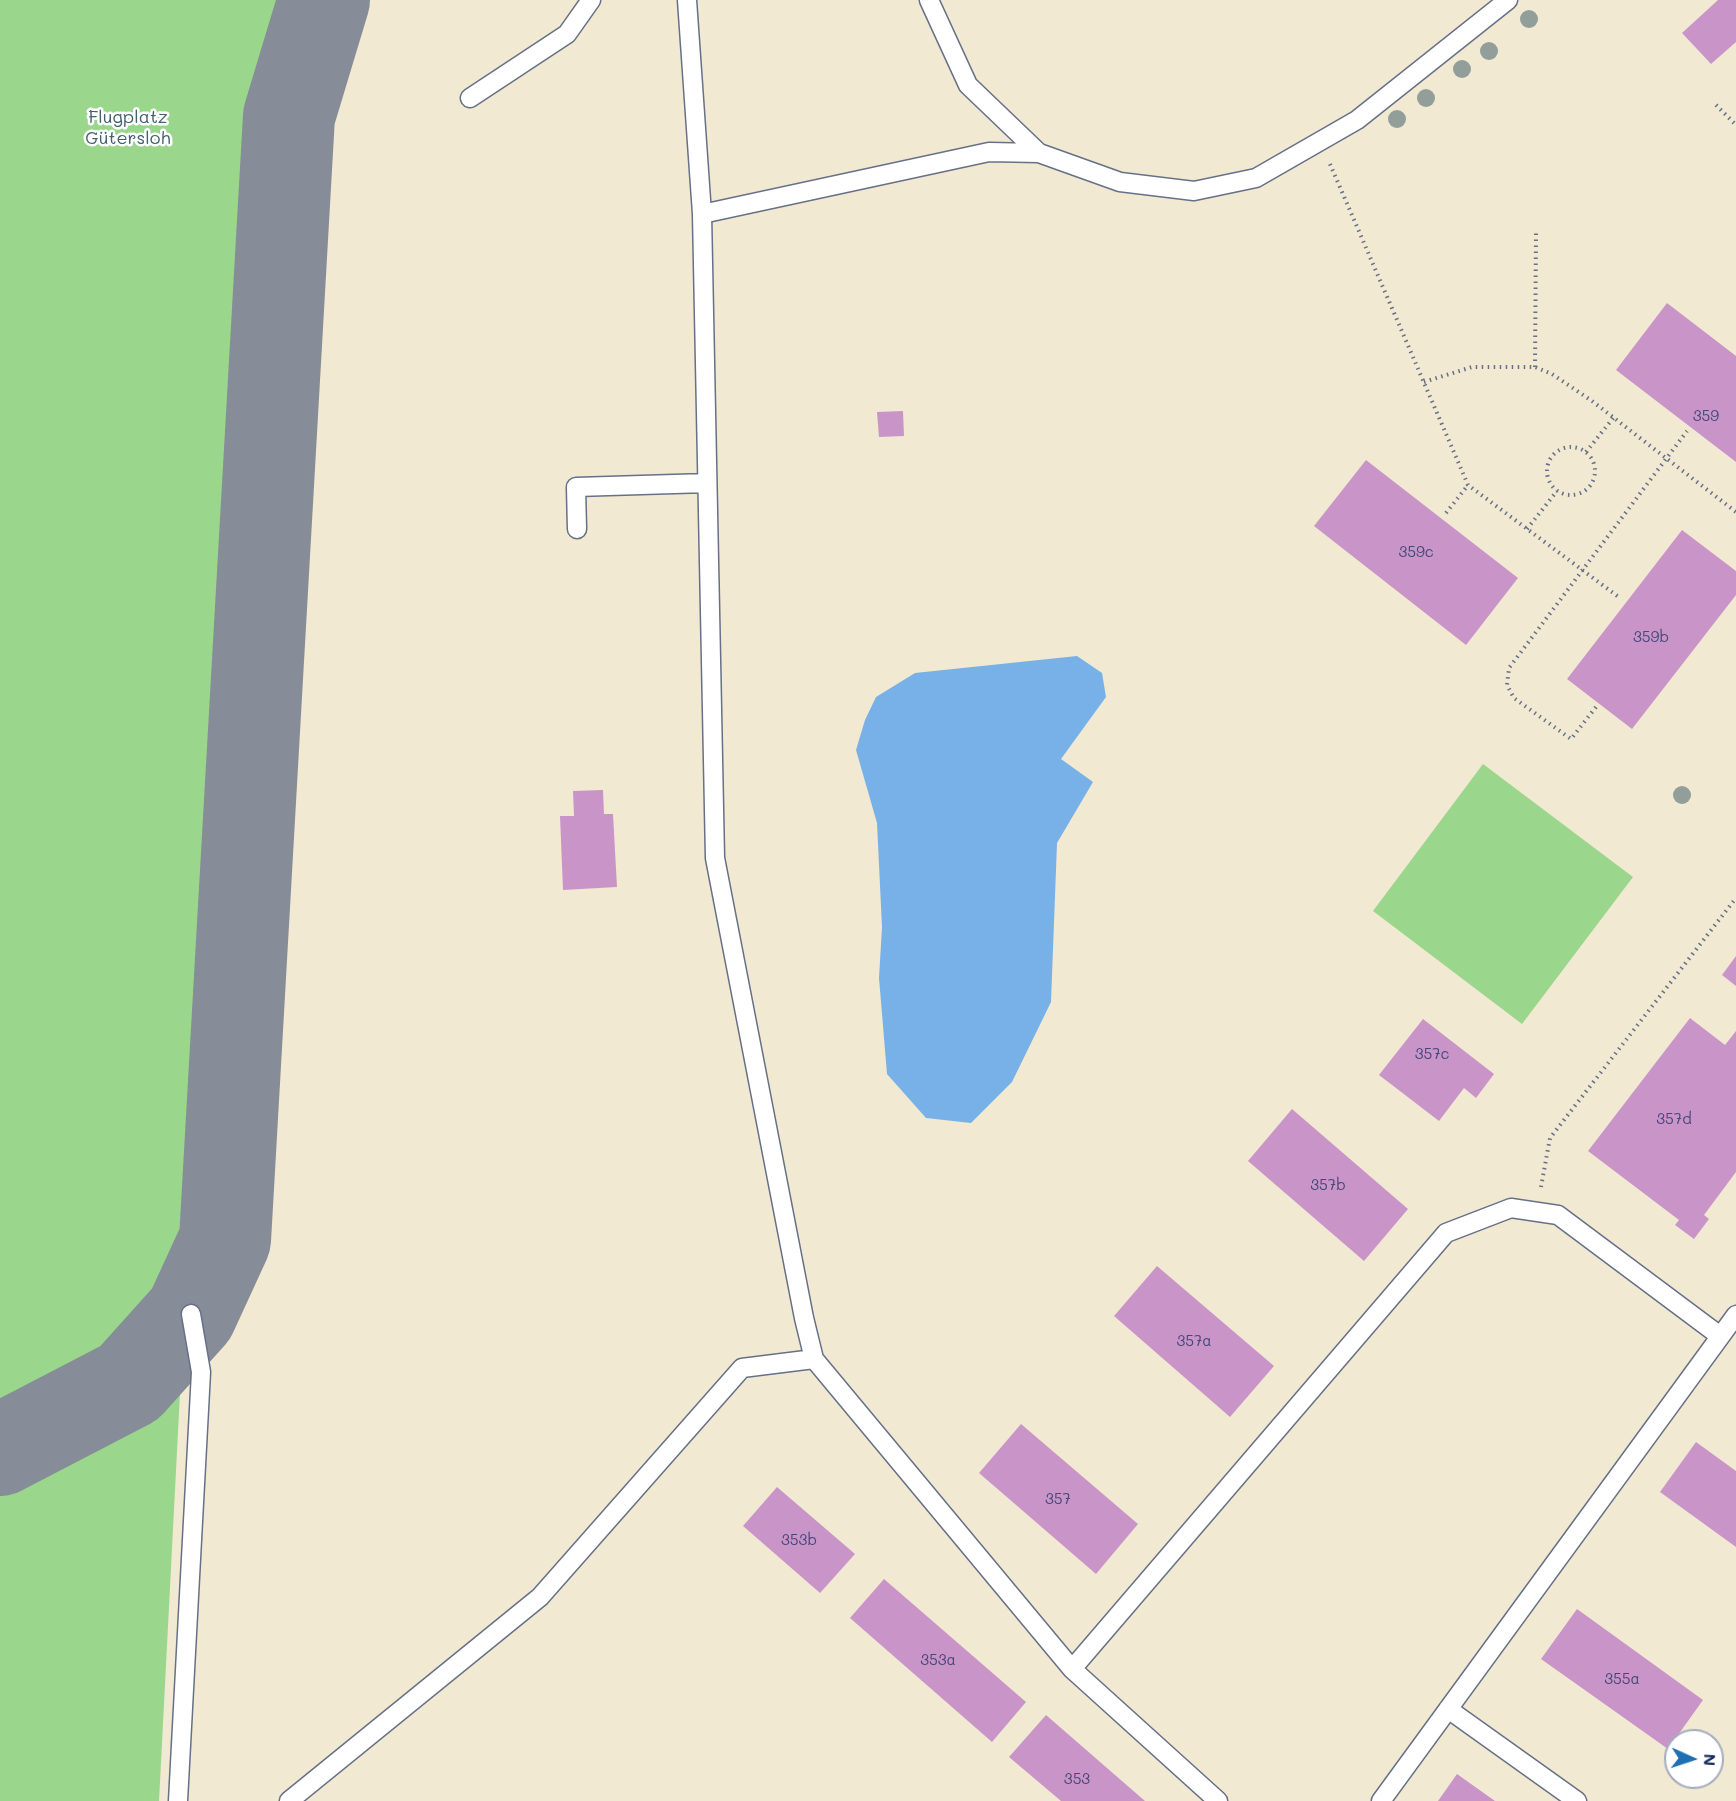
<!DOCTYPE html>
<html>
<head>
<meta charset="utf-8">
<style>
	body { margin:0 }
	#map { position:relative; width:1736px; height:1801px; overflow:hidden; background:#f2e9d2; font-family:Mali,sans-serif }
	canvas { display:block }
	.north { position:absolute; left:1664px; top:1729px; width:60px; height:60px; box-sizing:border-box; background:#fff; border:2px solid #a4acbf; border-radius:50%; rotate:93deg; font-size:16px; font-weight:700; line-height:24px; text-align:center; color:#1b2f5e }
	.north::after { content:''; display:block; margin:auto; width:21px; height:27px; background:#1f6fb2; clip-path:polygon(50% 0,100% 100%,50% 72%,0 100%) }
</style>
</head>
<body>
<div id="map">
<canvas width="1736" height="1801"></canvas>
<div class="north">N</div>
</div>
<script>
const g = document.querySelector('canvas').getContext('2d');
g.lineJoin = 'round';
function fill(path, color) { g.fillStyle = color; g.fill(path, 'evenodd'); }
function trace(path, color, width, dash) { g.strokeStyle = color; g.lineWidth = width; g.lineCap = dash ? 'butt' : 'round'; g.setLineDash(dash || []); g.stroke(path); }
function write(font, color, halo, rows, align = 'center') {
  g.font = font + ' Mali,sans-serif'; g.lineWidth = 5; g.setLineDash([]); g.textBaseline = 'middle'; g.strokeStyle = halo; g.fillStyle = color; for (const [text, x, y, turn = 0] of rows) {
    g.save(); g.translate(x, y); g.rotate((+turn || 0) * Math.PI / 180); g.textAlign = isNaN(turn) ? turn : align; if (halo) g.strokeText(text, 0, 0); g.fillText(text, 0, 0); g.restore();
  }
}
const green = new Path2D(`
	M0,0H282L257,112L238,361L202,965L159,1801H0Z
	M1483,764L1633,877L1522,1024L1373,911Z`);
const water = new Path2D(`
	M1077,656L1102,673L1106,697L1061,759L1093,782L1057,843L1051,1002L1012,1082L971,1123L926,1118L887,1074L879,978L882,927L877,823L856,750L865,720L876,697L915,673Z`);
const taxiway = new Path2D(`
	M0,1450L129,1383L191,1314L225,1240L289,116L324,0`);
const building = new Path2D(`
	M1718,0H1736V42L1711,64L1682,33Z
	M1667,303L1736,356V462L1616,370Z
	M903,411L904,436L879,437L877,412Z
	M1366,460L1518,578L1466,645L1314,526Z
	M1682,530L1736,571V595L1632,729L1567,679Z
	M603,790L604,814H613L617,887L563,890L560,816H574L573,791Z
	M1736,956V986L1722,975Z
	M1690,1018L1725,1045L1736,1031V1172L1704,1215L1709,1219L1694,1239L1675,1225L1679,1220L1588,1151Z
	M1423,1019L1494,1074L1476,1098L1464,1088L1439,1121L1379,1075Z
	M1292,1109L1408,1209L1364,1261L1248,1161Z
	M1157,1266L1274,1366L1230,1417L1114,1316Z
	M1021,1424L1138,1524L1096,1574L979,1473Z
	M1696,1442L1736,1471V1547L1660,1492Z
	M777,1487L855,1554L820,1593L743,1526Z
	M884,1579L1026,1702L992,1742L850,1618Z
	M1577,1609L1703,1700L1668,1749L1541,1659Z
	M1046,1715L1145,1801H1061L1009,1757Z
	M1457,1774L1495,1801H1438Z`);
const path = new Path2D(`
	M1716,105L1736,125
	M1330,164L1468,485L1620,598
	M1535,367L1536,231
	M1424,382L1472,367H1535L1552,374L1592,401L1736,512
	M1547 471a24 24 0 1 1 48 0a24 24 0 1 1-48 0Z
	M1586,452L1614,417
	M1446,513L1468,485
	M1527,529L1557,491
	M1596,707L1571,739L1514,698L1507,685L1509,668L1687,431
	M1541,1187L1550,1138L1736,898`);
const service = new Path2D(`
	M687,0L702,214L715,858L804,1318L814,1359L1072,1669L1218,1801
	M929,0L968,85L1039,153
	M470,98L567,34L591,0
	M702,214L989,152L1039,153L1120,182L1194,191L1256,178L1357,120L1508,0
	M577,529L576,487L707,483
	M1072,1669L1446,1233L1511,1208L1558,1215L1720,1336
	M1448,1709L1577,1801
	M178,1801L201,1372L191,1314
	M289,1801L540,1597L742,1368L814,1359
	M1381,1801L1736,1315`);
const trees = [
	[1529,19],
	[1489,51],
	[1462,69],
	[1426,98],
	[1397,119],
	[1682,795]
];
const numberNames = [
	["359",1706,416],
	["359c",1416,552],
	["359b",1651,637],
	["357c",1432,1054],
	["357d",1674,1119],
	["357b",1328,1185],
	["357a",1194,1341],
	["357",1058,1499],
	["353b",799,1540],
	["353a",938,1660],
	["355a",1622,1679],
	["353",1077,1779]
];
const parkNames = [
	["Flugplatz",128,117],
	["Gütersloh",128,138]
];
fill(green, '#9ad68b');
fill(water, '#77b1e8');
trace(taxiway, '#868c98', 92);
fill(building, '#c995c9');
trace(service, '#667087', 21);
trace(path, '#667087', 4, [1.5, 4.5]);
trace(service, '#fff', 18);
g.fillStyle = '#919e9a';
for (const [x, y] of trees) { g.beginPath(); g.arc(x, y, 9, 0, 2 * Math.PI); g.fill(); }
write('15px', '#464879', null, numberNames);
write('18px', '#41616c', '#fff', parkNames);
</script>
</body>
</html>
